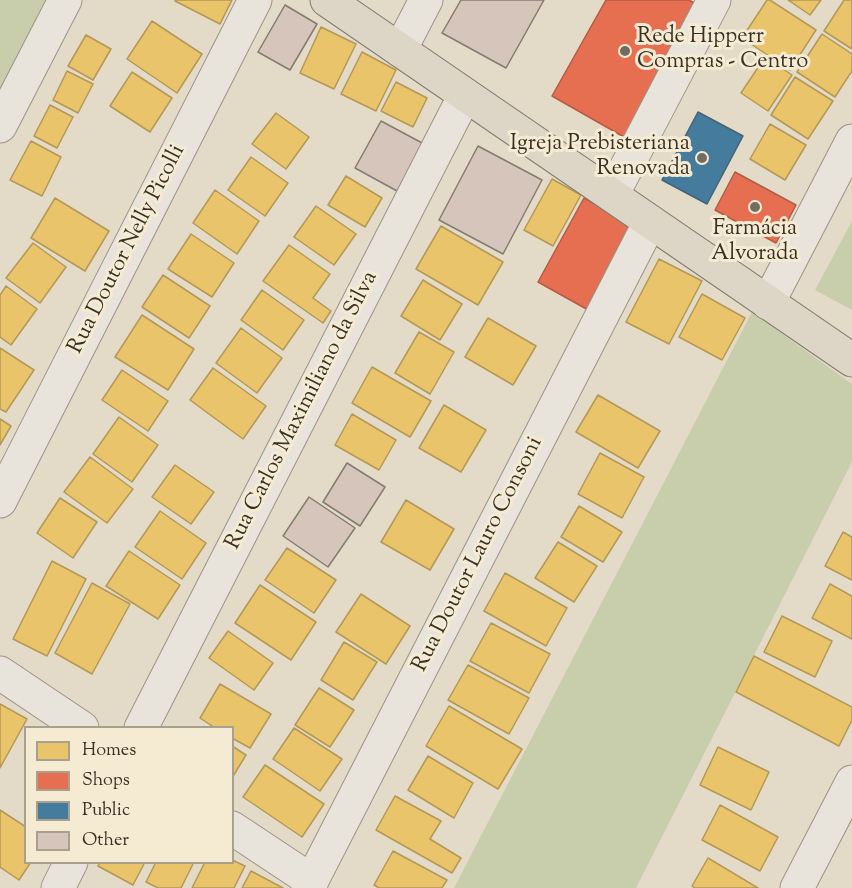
<!DOCTYPE html>
<html>
<head>
<meta charset="utf-8">
<style>
	body { margin:0 }
	#map { position:relative; width:852px; height:888px; overflow:hidden; background:#e3dbc8; font-family:"Sorts Mill Goudy",serif }
	canvas { display:block }
	.legend { position:absolute; left:24px; top:726px; width:210px; height:138px; box-sizing:border-box; background:#f5ebd3; border:2px solid #aaa08e; margin:0; padding:8px 10px; list-style:none; font-size:18px; color:#393026 }
	.legend li { display:flex; align-items:center; gap:12px; height:30px }
	.legend b { width:30px; border:2px solid #aaa08e }
</style>
</head>
<body>
<div id="map">
<canvas width="852" height="888"></canvas>
<ul class="legend">
<li><b style="height:16px;background:#e9c46a"></b>Homes</li>
<li><b style="height:16px;background:#e76f51"></b>Shops</li>
<li><b style="height:16px;background:#457b9d"></b>Public</li>
<li><b style="height:16px;background:#d6c5ba"></b>Other</li>
</ul>
</div>
<script>
const g = document.querySelector('canvas').getContext('2d');
g.lineJoin = 'round';
function fill(path, color) { g.fillStyle = color; g.fill(path, 'evenodd'); }
function trace(path, color, width, dash) { g.strokeStyle = color; g.lineWidth = width; g.lineCap = dash ? 'butt' : 'round'; g.setLineDash(dash || []); g.stroke(path); }
function write(font, color, halo, rows, align = 'center') {
  g.font = font + ' "Sorts Mill Goudy",serif'; g.lineWidth = 6; g.setLineDash([]); g.textBaseline = 'middle'; g.strokeStyle = halo; g.fillStyle = color; for (const [text, x, y, turn = 0] of rows) {
    g.save(); g.translate(x, y); g.rotate((+turn || 0) * Math.PI / 180); g.textAlign = isNaN(turn) ? turn : align; if (halo) g.strokeText(text, 0, 0); g.fillText(text, 0, 0); g.restore();
  }
}
const green = new Path2D(`
	M0,0H57L0,108Z
	M852,221V310L815,290Z
	M752,312L852,384V462L636,888H454Z`);
const homes = new Path2D(`
	M175,0H232L220,24L175,1Z
	M767,0H770L816,30L790,70L742,38Z
	M788,0H821L810,15Z
	M844,0H852V49L824,31Z
	M152,21L202,54L177,93L127,59Z
	M321,27L356,44L334,89L300,73Z
	M822,34L852,54V71L835,97L797,72Z
	M86,35L111,49L93,80L68,66Z
	M362,52L396,70L376,111L341,94Z
	M765,57L792,75L768,111L741,93Z
	M67,71L93,84L78,113L53,100Z
	M132,72L172,98L150,132L110,106Z
	M795,77L833,101L808,139L771,115Z
	M396,82L427,98L413,127L381,111Z
	M50,105L73,117L57,148L34,136Z
	M276,113L309,137L286,169L252,144Z
	M770,124L806,145L785,180L750,159Z
	M31,141L61,157L42,196L10,180Z
	M251,157L288,183L265,216L228,190Z
	M346,176L382,198L365,227L328,205Z
	M552,179L581,195L553,246L524,230Z
	M215,190L259,221L237,254L193,223Z
	M55,198L109,231L85,271L31,238Z
	M316,206L356,234L334,265L294,237Z
	M441,226L503,262L478,305L416,269Z
	M191,234L234,263L212,297L168,269Z
	M33,243L66,267L40,303L6,278Z
	M289,245L330,274L313,298L331,311L323,323L263,281Z
	M659,259L702,281L669,344L626,322Z
	M163,275L210,306L189,338L142,307Z
	M423,280L462,304L440,340L401,316Z
	M6,286L37,309L11,345L0,337V295Z
	M262,290L304,320L283,350L241,320Z
	M702,294L745,318L722,360L679,337Z
	M142,315L194,349L168,390L115,357Z
	M488,318L536,346L513,385L465,357Z
	M241,328L282,358L257,393L216,363Z
	M419,332L454,352L430,394L395,373Z
	M0,348L34,370L6,412L0,409Z
	M372,367L431,401L410,437L352,403Z
	M213,368L266,406L243,439L190,400Z
	M122,370L168,401L148,431L102,400Z
	M598,395L660,431L638,468L576,432Z
	M444,405L486,430L461,472L419,448Z
	M352,414L396,440L379,470L335,445Z
	M119,417L158,445L132,482L93,454Z
	M0,419L11,426L0,445Z
	M600,453L644,477L622,518L578,494Z
	M90,457L133,489L107,523L64,492Z
	M175,465L214,492L191,524L152,497Z
	M60,498L97,522L73,558L37,533Z
	M406,500L454,529L430,570L381,542Z
	M579,506L622,532L603,562L561,537Z
	M160,511L206,543L182,579L135,547Z
	M843,532L852,537V580L825,566Z
	M558,542L597,566L574,602L535,578Z
	M287,548L336,580L314,613L265,580Z
	M129,551L180,585L158,619L106,586Z
	M52,561L86,579L47,656L13,639Z
	M505,573L567,608L546,646L484,611Z
	M92,583L130,604L92,674L55,653Z
	M830,584L852,596V639L812,618Z
	M260,585L316,622L291,660L235,623Z
	M361,594L410,626L386,664L336,632Z
	M782,616L832,641L815,677L764,652Z
	M491,623L550,654L529,693L470,661Z
	M228,631L273,663L254,690L209,658Z
	M344,642L377,662L353,700L321,680Z
	M754,656L852,707V720L839,746L736,692Z
	M468,665L529,698L509,734L448,700Z
	M220,684L271,714L250,748L232,738V728H215L200,718Z
	M319,688L354,710L330,747L295,725Z
	M0,704L27,719L0,768Z
	M449,706L522,749L498,789L426,746Z
	M294,728L342,759L320,791L273,759Z
	M232,746L246,755L232,778Z
	M718,747L769,772L751,810L700,785Z
	M428,756L473,783L454,818L408,790Z
	M265,765L324,804L302,837L243,797Z
	M395,796L441,821L430,839L461,858L452,873L376,830Z
	M720,805L778,837L760,871L702,840Z
	M0,810L26,827V862H31L19,880L0,867Z
	M393,851L447,880L442,888H379L374,885Z
	M708,858L758,888H695L692,886Z
	M232,860L245,866L234,888H192L205,862H232Z
	M100,862H145L133,885L98,866Z
	M156,862H194L181,888H158L146,882Z
	M251,871L283,888H242Z`);
const shops = new Path2D(`
	M606,0H689L698,5L624,137L552,96Z
	M735,172L796,205L776,243L715,210Z
	M584,198L636,226L590,311L538,282Z`);
const public = new Path2D(`
	M698,112L743,136L707,204L662,180Z`);
const building = new Path2D(`
	M461,0H544L506,68L442,33Z
	M285,5L317,24L290,70L258,52Z
	M381,121L424,144L397,191L355,168Z
	M478,146L542,180L503,254L439,220Z
	M347,463L385,487L360,526L323,502Z
	M309,497L355,528L328,567L283,536Z`);
const minor = new Path2D(`
	M400,50L426,0
	M0,126L65,0
	M612,195L714,0
	M768,303L852,141
	M0,501L255,0
	M0,673L82,728
	M141,728L465,95
	M232,828L312,881
	M58,888L71,862
	M308,888L650,222
	M797,888L852,782`);
const major = new Path2D(`
	M327,0L852,360`);
const markers = [
	[625,51,6,"#746c5f"],
	[702,158,6,"#746c5f"],
	[755,207,6,"#746c5f"]
];
const poiNames = [
	["Rede Hipperr",637,38],
	["Compras - Centro",637,63],
	["Igreja Prebisteriana",690,145,"right"],
	["Renovada",690,170,"right"],
	["Farmácia",755,230,"center"],
	["Alvorada",755,255,"center"]
];
const streetNames = [
	["Rua Doutor Nelly Picolli",128,250,-63],
	["Rua Carlos Maximiliano da Silva",303,411,-63],
	["Rua Doutor Lauro Consoni",479,555,-63]
];
fill(green, '#c8ceac');
fill(homes, '#e9c46a');
trace(homes, '#b49856', 1.5);
fill(shops, '#e76f51');
trace(shops, '#b35c44', 1.5);
fill(public, '#457b9d');
trace(public, '#416479', 1.5);
fill(building, '#d6c5ba');
trace(building, '#827d72', 1.5);
trace(minor, '#9a9488', 35);
trace(major, '#827d72', 35);
trace(minor, '#e9e4db', 33);
trace(major, '#ddd5c5', 33);
for (const [x, y, r, color] of markers) { const dot = new Path2D(); dot.arc(x, y, r, 0, 2 * Math.PI); g.fillStyle = color; g.fill(dot); trace(dot, '#f5ebd3', 2); }
write('22px', '#393026', '#f5ebd3', poiNames, 'left');
write('22px', '#393026', '#f5ebd3', streetNames);
</script>
</body>
</html>
